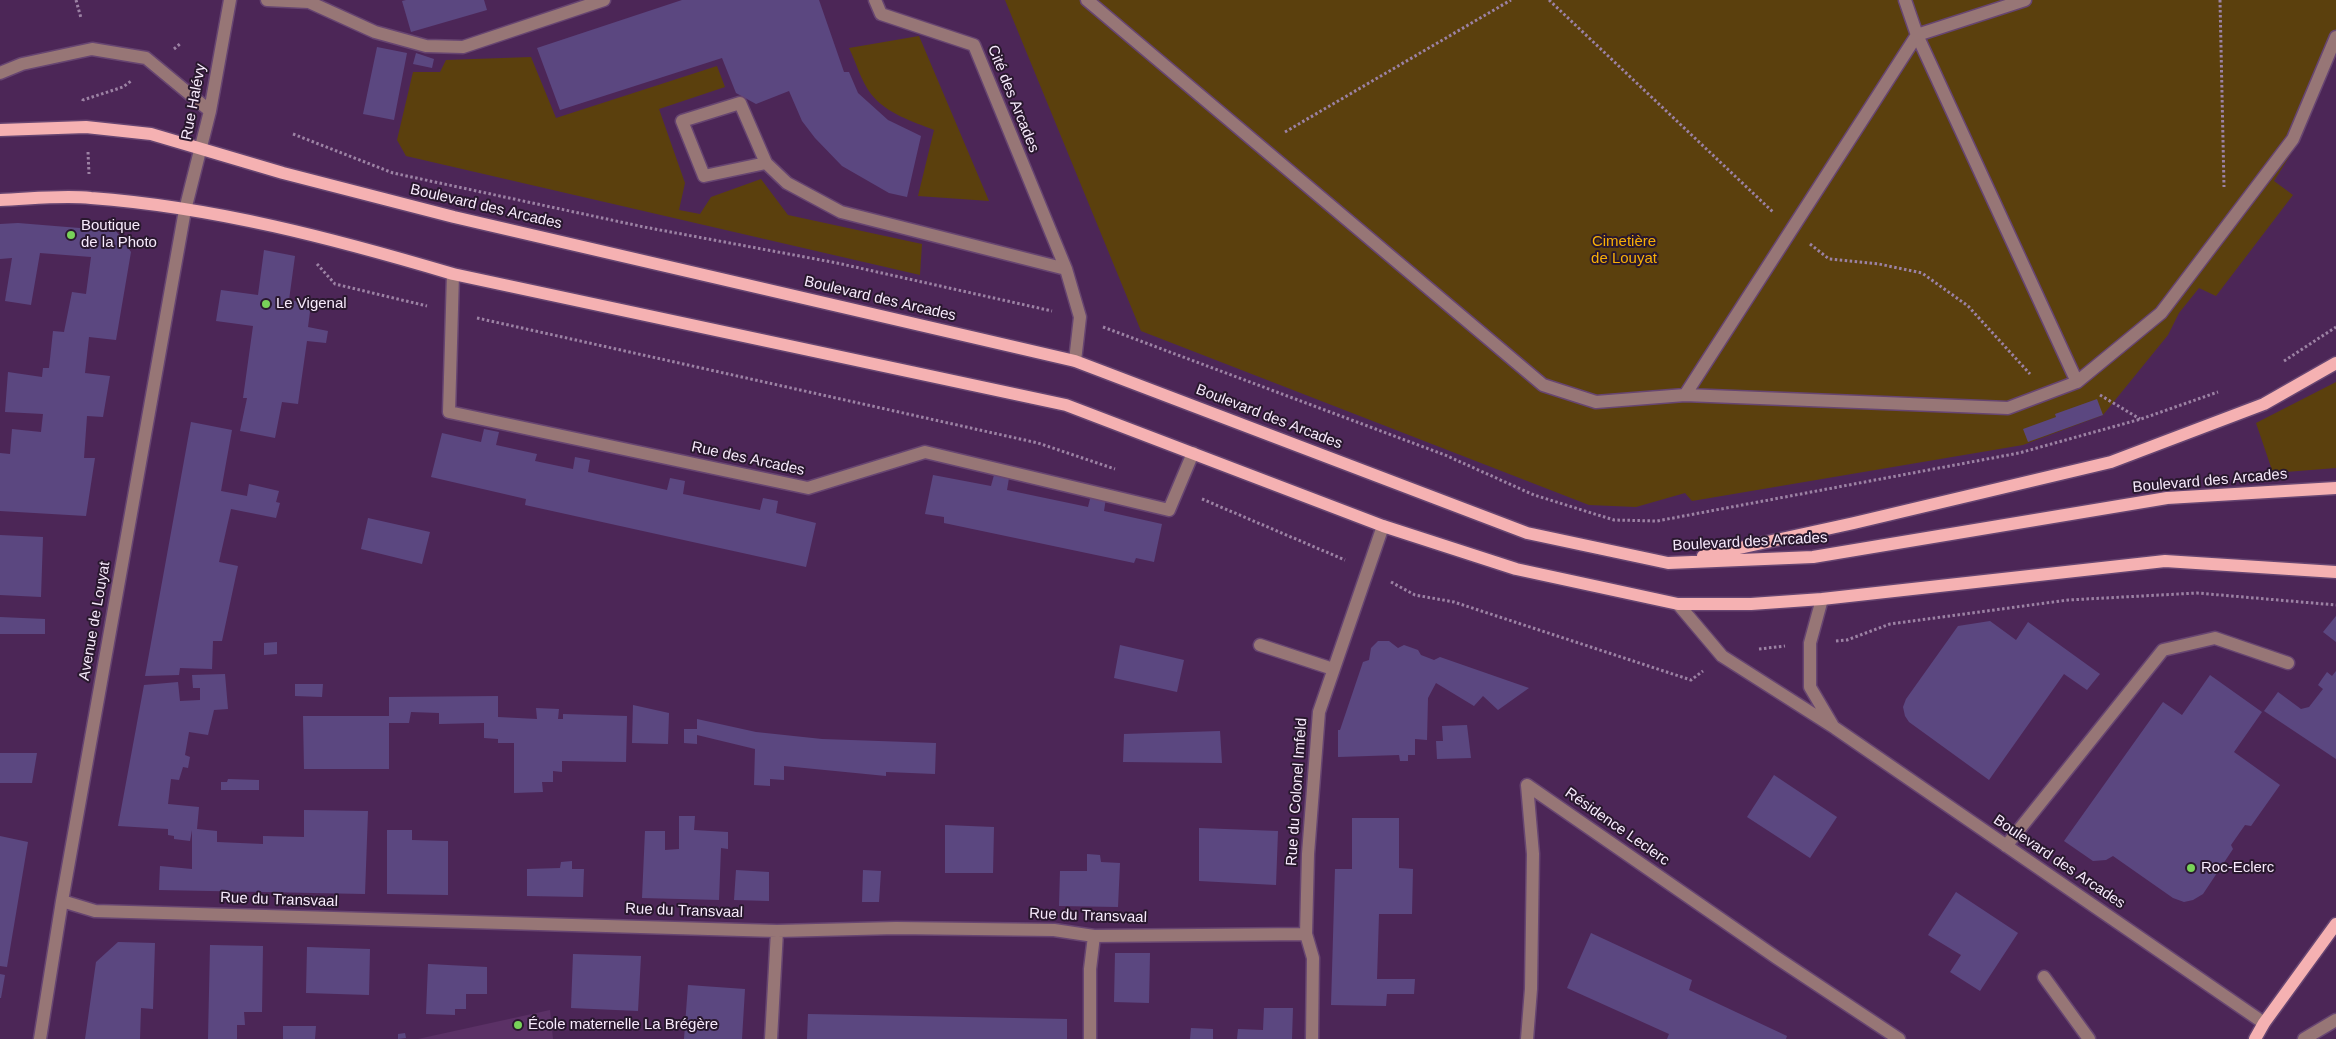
<!DOCTYPE html>
<html>
<head>
<meta charset="utf-8">
<style>
	body { margin:0 }
	canvas { display:block; background:#4c2657 }
</style>
</head>
<body>
<canvas width="2336" height="1039"></canvas>
<script>
const g = document.querySelector('canvas').getContext('2d');
g.lineJoin = 'round';
function fill(path, color) { g.fillStyle = color; g.fill(path, 'evenodd'); }
function trace(path, color, width, dash) { g.strokeStyle = color; g.lineWidth = width; g.lineCap = dash ? 'butt' : 'round'; g.setLineDash(dash || []); g.stroke(path); }
function write(font, color, halo, rows, align = 'center') {
  g.font = font + ' Arial,sans-serif'; g.lineWidth = 4; g.setLineDash([]); g.textBaseline = 'middle'; g.strokeStyle = halo; g.fillStyle = color; for (const [text, x, y, turn = 0] of rows) {
    g.save(); g.translate(x, y); g.rotate((+turn || 0) * Math.PI / 180); g.textAlign = isNaN(turn) ? turn : align; if (halo) g.strokeText(text, 0, 0); g.fillText(text, 0, 0); g.restore();
  }
}
const built = new Path2D(`
	M550,1010L553,1039H418Z`);
const green = new Path2D(`
	M1005,0H2336V52L2294,149L2274,181L2293,195L2216,296L2199,288L2179,313L2168,335L2103,415L2023,445L1692,501L1685,493L1636,507L1589,505L1141,331Z
	M919,36L989,201L918,196L934,130C912,121 887,114 871,94C861,81 856,62 849,48Z
	M531,57L556,118L717,66L725,87L659,109L685,183L679,210L700,214L711,197L761,179L788,215L922,244L920,275L406,156L397,140L413,72H440L446,60Z
	M2336,382V468L2273,473L2256,423Z`);
const building = new Path2D(`
	M406,0H484L487,10L411,32L402,1Z
	M682,0H819L844,72H849L858,93L888,120L921,136L907,197L889,193L842,166L815,138L802,121L789,91L756,104L736,93L722,58L560,110L537,48Z
	M377,47L407,53L394,120L363,114Z
	M416,53L434,59L432,68L413,64Z
	M18,223L116,231L131,252L116,340L89,337L85,373L110,376L103,417L87,416L84,458H95L86,516L0,511V453L10,454L12,429L41,432L43,414L5,412L8,372L42,377L43,368H49L53,331L64,332L72,292L86,294L91,257L40,253L31,305L5,301L12,258L0,259V224Z
	M264,250L295,256L289,300L311,304L308,327L328,331L326,343L307,341L298,404L282,402L275,438L240,431L247,398H243L253,326L216,321L221,290L258,295Z
	M2097,399L2103,415L2028,442L2023,429L2056,417L2055,414Z
	M191,422L232,430L221,491L247,496L249,484L279,491L276,502L280,503L276,518L231,509L219,562L238,566L222,641H213L212,669L180,668L179,675L145,676Z
	M484,429L499,432L496,445L537,454L535,461L573,469L575,457L590,460L588,472L667,490L670,478L685,481L683,494L760,510L763,498L778,501L776,513L816,523L806,567L525,505L526,499L431,477L442,433L481,442Z
	M933,475L991,486L994,475L1009,478L1007,490L1088,507L1091,495L1106,498L1104,511L1162,524L1154,562L1136,558L1134,563L944,523V517L925,514Z
	M368,518L430,532L422,564L361,549Z
	M0,535L43,537L41,597L0,595Z
	M2336,616V642L2323,632Z
	M0,617L45,619V634H0Z
	M1990,621L2016,640L2028,622L2100,674L2087,690L2064,674L1989,780L1909,722L1905,716L1903,707L1906,699L1958,626Z
	M1378,641H1389L1398,648L1404,645L1418,650L1421,655L1434,660L1440,657L1529,688L1498,710L1483,696L1474,706L1436,683L1428,698L1427,740L1415,739V755H1408V761H1400L1399,755L1338,757V730H1340L1363,662L1369,660L1371,648Z
	M277,642V654L264,655V643Z
	M1120,645L1184,660L1177,692L1114,678Z
	M2336,671V759L2264,711L2278,692L2301,709L2309,707L2323,689L2318,685L2322,679L2327,672L2332,676Z
	M225,674L228,709L214,710L208,735L189,732L185,755L190,757L188,768L183,767L179,780L171,779L168,804L199,807L197,829L217,831V842L263,844V836L304,837V810L368,811L365,894L159,890L160,866L192,869V830L190,841L174,839V836L168,835V829L118,826L144,685L178,682L180,701L200,700V688H193L192,675Z
	M2210,675L2262,712L2234,752L2280,785L2251,826L2245,825L2231,845L2233,849L2203,894L2193,900L2184,902L2173,898L2113,856L2106,860L2093,861L2064,841L2163,702L2182,715Z
	M295,684H323L322,697L295,696Z
	M498,696V717L537,719L536,708L559,709L558,719H563V714L627,716L626,762L562,761V772L553,771V782H542L543,792L514,793V743H498V739L484,738V723L439,724V713L411,712L409,723H389V769H304L303,716H389V697Z
	M633,705L669,713L668,744L632,743Z
	M697,719L756,732L822,739L936,743L935,774L886,772V776L784,766V780L770,779V786L754,785L755,749L697,735V744L684,743V729H697Z
	M1467,725L1471,758L1437,759L1436,741H1443L1442,726Z
	M1220,731L1222,763L1123,762L1124,734Z
	M0,753H37L32,783H0Z
	M1774,775L1837,817L1810,858L1747,817Z
	M228,779L259,780V790H221V782H227Z
	M679,816H695L694,830L728,832V849L721,848L719,900L642,898L645,831H665V850L679,849Z
	M1352,818H1399V868L1413,869L1412,914H1379L1377,979H1415L1414,994H1387L1386,1006L1331,1005L1335,869H1352Z
	M945,825L994,827L993,873H945Z
	M1199,828L1278,831L1276,885L1199,881Z
	M387,830H412V840L448,841V895L387,894Z
	M0,836L28,842L7,967L0,966Z
	M1087,854L1100,855L1101,862L1120,863L1118,907L1059,906L1060,871H1087Z
	M572,861V869H584L583,897L527,896V869L560,868L561,862Z
	M736,870L769,872V901L734,900Z
	M863,870L881,871L879,902H862Z
	M1956,892L2018,933L1980,991L1950,972L1961,955L1928,935Z
	M1591,933L1692,980L1689,990L1787,1036L1786,1039H1667L1669,1034L1567,988Z
	M118,942L155,943L153,1009L141,1008L140,1039H85L96,962Z
	M210,945L263,946L262,1012H244L245,1025H237V1039H208Z
	M307,947L370,949L369,995L306,993Z
	M1115,953H1150L1149,1003L1114,1002Z
	M573,954L641,956L638,1011L571,1008Z
	M428,964L487,967V994H466V1009H455V1015L426,1014Z
	M0,974L5,975L1,998H0Z
	M688,985L745,989L742,1039H684Z
	M1264,1008H1293L1292,1039H1237L1238,1029L1263,1030Z
	M808,1014L1067,1019V1039H807Z
	M283,1026H316L315,1039H283Z
	M1191,1028L1213,1029V1039H1190Z
	M405,1033L406,1038L398,1039V1034Z`);
const path = new Path2D(`
	M76,0L81,18
	M1549,0L1774,213
	M2220,0L2224,187
	M174,49L181,43
	M83,101V100L123,87L131,81
	M1285,132L1511,0
	M293,134L393,173L644,227L837,263L1052,311
	M88,152L89,174
	M1810,244L1829,259L1879,264L1922,273L1968,306L2030,374
	M317,264L335,284L427,306
	M477,318L1038,443L1115,469
	M1103,327L1445,455L1534,495L1614,520L1657,521L2019,453L2141,419L2218,392
	M2284,361L2336,327
	M2100,395L2140,419
	M1202,499L1345,560
	M1391,582L1415,595L1454,602L1691,680L1703,671
	M1836,641L1847,640L1890,624L2068,600L2197,593L2336,605
	M1759,649L1785,646`);
const minor = new Path2D(`
	M267,0L309,2L375,32L426,46L463,47L604,0
	M875,0L881,14L974,45L1066,269L1080,317L1075,361
	M1087,0L1543,385L1596,402L1685,395L1917,35L1905,0
	M2025,0L1917,35L2077,382
	M0,73L22,64L92,49L146,58L210,111
	M766,163L704,176L682,121L740,103L766,163L787,183L841,212L1066,269
	M453,274L449,412L808,488L925,452L1169,510L1193,453
	M1685,395L2008,408L2077,382L2161,313L2293,139L2336,37
	M1822,599L1810,643V687L1833,726
	M1678,604L1722,656L1835,728L2264,1023
	M1260,645L1333,669
	M2006,846L2163,650L2215,638L2288,663
	M62,901L95,911L777,931L896,928L1054,930L1094,936L1306,934
	M2044,977L2089,1039
	M40,1039L62,901L185,210L210,111L230,0
	M771,1039L777,931
	M1090,1039V969L1094,936
	M1312,1039L1313,958L1306,934L1308,854L1319,712L1383,526
	M1527,1039L1531,989L1533,854L1527,785L1777,958L1899,1039
	M2304,1039L2336,1020`);
const major = new Path2D(`
	M0,130L86,127L151,134L283,173L454,217L1075,361L1527,533L1668,563L1813,557L2167,498L2336,488
	M0,200C30,199 61,195 91,198C214,207 335,239 453,274L1066,405L1383,526L1516,569L1678,604H1751L1822,599L2165,561L2336,572
	M1703,556L1854,523L2111,462L2264,404L2336,363
	M2255,1039L2264,1023L2336,924`);
const markers = [
	[71,235,5,"#78d259"],
	[266,304,5,"#78d259"],
	[2191,868,5,"#78d259"],
	[518,1025,5,"#78d259"]
];
const streetNames = [
	["Cité des Arcades",1013,99,68],
	["Rue Halévy",194,102,-79],
	["Boulevard des Arcades",486,207,13],
	["Boulevard des Arcades",880,299,13],
	["Boulevard des Arcades",1269,417,21],
	["Rue des Arcades",748,459,12],
	["Boulevard des Arcades",2210,481,-5],
	["Boulevard des Arcades",1750,542,-3],
	["Avenue de Louyat",95,621,-80],
	["Rue du Colonel Imfeld",1297,792,-86],
	["Résidence Leclerc",1617,827,35],
	["Boulevard des Arcades",2059,862,34],
	["Rue du Transvaal",279,900,2],
	["Rue du Transvaal",684,911,2],
	["Rue du Transvaal",1088,916,2]
];
const poiNames = [
	["Boutique",81,226],
	["de la Photo",81,243],
	["Le Vigenal",276,304],
	["Roc-Eclerc",2201,868],
	["École maternelle La Brégère",528,1025]
];
const parkNames = [
	["Cimetière",1624,242],
	["de Louyat",1624,259]
];
fill(built, '#5b3166');
fill(green, '#5b400d');
fill(building, '#5b4780');
trace(minor, '#674571', 15);
trace(major, '#674571', 15);
trace(path, '#9c82a4', 3, [2.5, 2.5]);
trace(minor, '#977676', 12);
trace(major, '#f5b1b2', 12);
for (const [x, y, r, color] of markers) { const dot = new Path2D(); dot.arc(x, y, r, 0, 2 * Math.PI); g.fillStyle = color; g.fill(dot); trace(dot, '#29182e', 2); }
write('15px', '#f7eafc', '#29182e', streetNames);
write('15px', '#f7eafc', '#29182e', poiNames, 'left');
write('15px', '#f8b007', '#29182e', parkNames);
</script>
</body>
</html>
